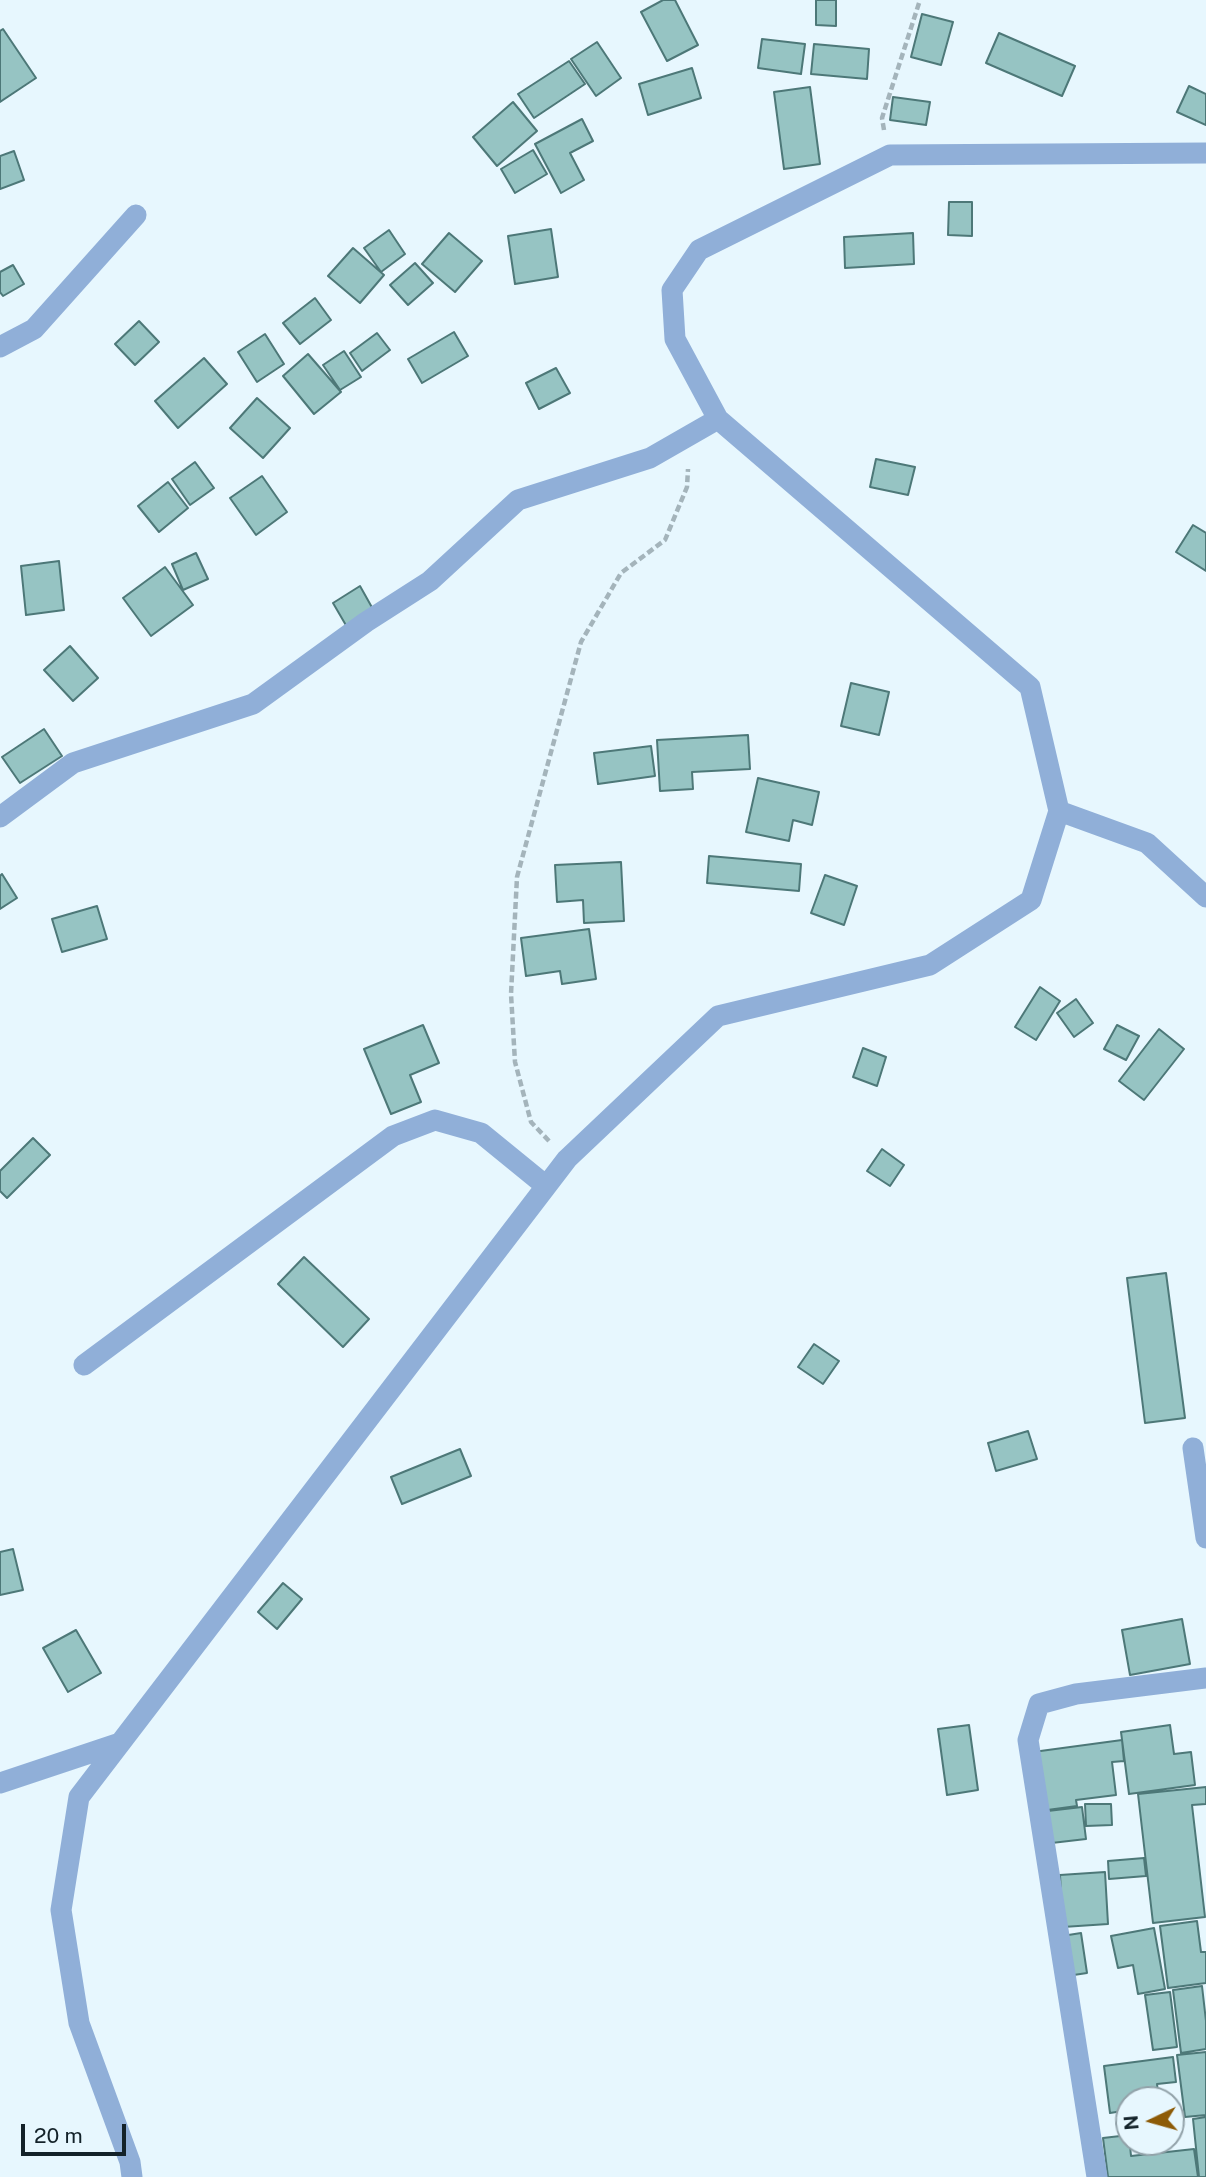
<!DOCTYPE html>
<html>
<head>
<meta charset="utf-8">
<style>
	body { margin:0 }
	#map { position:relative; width:1206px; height:2177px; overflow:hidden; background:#e7f7fe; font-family:"Public Sans",sans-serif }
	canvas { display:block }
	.north { position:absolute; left:1115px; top:2086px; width:70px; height:70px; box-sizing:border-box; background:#e7f7fe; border:2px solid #92a2a9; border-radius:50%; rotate:265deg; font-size:19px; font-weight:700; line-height:28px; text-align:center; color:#132229 }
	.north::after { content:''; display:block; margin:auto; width:24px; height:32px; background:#8d5b07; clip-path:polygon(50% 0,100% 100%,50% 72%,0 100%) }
	.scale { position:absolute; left:21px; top:2124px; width:105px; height:32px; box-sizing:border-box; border:4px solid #132229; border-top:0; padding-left:9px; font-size:21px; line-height:24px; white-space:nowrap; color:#132229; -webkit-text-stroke:5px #e7f7fe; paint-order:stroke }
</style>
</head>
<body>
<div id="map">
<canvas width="1206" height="2177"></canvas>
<div class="north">N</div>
<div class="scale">20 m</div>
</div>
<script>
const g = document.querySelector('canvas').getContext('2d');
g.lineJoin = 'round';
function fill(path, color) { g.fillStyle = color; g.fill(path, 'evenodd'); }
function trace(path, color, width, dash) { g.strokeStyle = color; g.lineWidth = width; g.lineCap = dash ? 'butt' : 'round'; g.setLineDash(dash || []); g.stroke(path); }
const building = new Path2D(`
	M663,0H675L698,45L667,61L641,12Z
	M816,0H836V26L816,25Z
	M922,14L953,22L941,65L911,57Z
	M3,29L36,78L0,102V31Z
	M999,33L1075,66L1062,96L986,63Z
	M762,39L805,44L801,74L758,68Z
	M597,42L621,78L596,96L571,59Z
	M814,44L869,49L867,79L811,74Z
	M569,61L585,84L534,118L518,94Z
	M692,68L701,98L648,115L639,84Z
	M1189,86L1206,94V125L1177,112Z
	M810,87L820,164L784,169L774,92Z
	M893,97L930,102L926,125L890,120Z
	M513,102L537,131L497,166L473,137Z
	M582,119L593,141L570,153L584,180L561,193L535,144Z
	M533,150L547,174L515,193L501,169Z
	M14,151L24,180L0,189V156Z
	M949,202H972V236L948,235Z
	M551,229L558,277L515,284L508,236Z
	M389,230L405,254L381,272L364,248Z
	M449,233L482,261L455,292L422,264Z
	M913,233L914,264L845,268L844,237Z
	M353,248L384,275L360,303L328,276Z
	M415,263L433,283L408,305L390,285Z
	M13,265L24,284L3,296L0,292V272Z
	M315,298L331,320L300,344L283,323Z
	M139,321L159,342L135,365L115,344Z
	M454,332L468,356L422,383L408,359Z
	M377,333L390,350L362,371L350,353Z
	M265,334L284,364L257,382L238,352Z
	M344,351L361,377L340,390L323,365Z
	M308,354L341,392L314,414L283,376Z
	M204,358L227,384L178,428L155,401Z
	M556,368L570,393L539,409L526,383Z
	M257,398L290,428L263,458L230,428Z
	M876,459L915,467L908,495L870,487Z
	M195,462L214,488L190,505L172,479Z
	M262,476L287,512L256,535L230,498Z
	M168,482L188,508L159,532L138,506Z
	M1193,525L1206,533V571L1176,552Z
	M196,553L208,579L183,590L172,564Z
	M59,561L64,610L26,615L21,566Z
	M165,567L193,605L151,636L123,598Z
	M360,586L374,611L347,627L333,603Z
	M70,646L98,678L73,701L44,670Z
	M851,683L889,692L879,735L841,726Z
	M44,729L62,756L20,783L2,757Z
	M748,735L750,769L692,772L693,789L660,791L657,740Z
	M651,746L655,776L598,784L594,753Z
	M758,778L819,792L812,825L793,820L789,841L746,832Z
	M709,856L801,864L799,891L707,883Z
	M621,862L624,921L584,923L583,900L557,902L555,865Z
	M2,874L17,898L0,909V876Z
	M825,875L857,886L844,925L811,913Z
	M97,906L107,939L62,952L52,919Z
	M589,929L596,979L562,984L560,971L526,976L521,938Z
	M1040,987L1060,1001L1036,1040L1015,1027Z
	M1076,999L1093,1023L1074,1037L1057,1013Z
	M423,1025L439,1063L410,1075L421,1102L391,1114L364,1049Z
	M1117,1025L1139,1036L1126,1060L1104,1049Z
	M1159,1029L1184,1049L1144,1100L1119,1081Z
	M863,1048L886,1057L877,1086L853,1077Z
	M33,1138L50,1155L7,1198L0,1191V1171Z
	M882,1149L904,1165L890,1186L867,1171Z
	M304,1257L369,1319L343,1347L278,1284Z
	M1166,1273L1185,1418L1145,1423L1127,1278Z
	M814,1344L839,1361L823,1384L798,1367Z
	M1028,1431L1037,1459L996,1471L988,1443Z
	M460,1449L471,1476L402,1504L391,1477Z
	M13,1549L23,1590L0,1595V1552Z
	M283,1583L302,1599L277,1629L258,1612Z
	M1182,1619L1190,1664L1130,1675L1122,1630Z
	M76,1630L101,1673L68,1692L43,1648Z
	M969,1725L978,1790L947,1795L938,1729Z
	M1170,1725L1174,1754L1191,1752L1195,1785L1129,1794L1121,1732Z
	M1122,1740L1124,1761L1112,1762L1116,1795L1076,1800L1077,1806L1040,1811L1033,1752Z
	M1206,1787V1804L1192,1805L1205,1917L1153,1923L1138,1794Z
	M1085,1804H1111L1112,1825L1086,1826Z
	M1082,1807L1086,1839L1043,1844L1039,1812Z
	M1144,1858L1146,1876L1109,1879L1108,1861Z
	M1105,1872L1108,1924L1063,1927L1060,1875Z
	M1197,1921L1201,1952H1206V1983L1168,1988L1160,1926Z
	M1154,1928L1165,1989L1138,1994L1133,1965L1118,1968L1111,1936Z
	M1081,1933L1087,1973L1067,1976L1062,1936Z
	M1202,1986L1206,2021V2049L1181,2053L1173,1990Z
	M1170,1992L1177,2047L1153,2050L1145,1995Z
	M1206,2052V2115L1185,2117L1177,2055Z
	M1173,2057L1176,2082L1157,2084L1159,2100H1129V2110L1110,2113L1104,2066Z
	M1206,2117V2177H1199L1193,2119Z
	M1129,2135L1131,2156L1194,2149L1198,2177H1108L1103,2138Z`);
const path = new Path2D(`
	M884,130L882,118L920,0
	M549,1141L531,1122L515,1062L511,994L517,877L581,642L621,573L665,540L687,487L688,469`);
const street = new Path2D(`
	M0,347L34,329L136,215
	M1059,811L1147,843L1206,897
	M0,817L73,763L253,704L366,622L430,581L518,500L650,458L718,419
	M84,1365L393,1136L435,1120L481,1133L546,1186
	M1193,1448L1206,1538
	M0,1783L120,1743
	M132,2177L130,2162L79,2023L61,1910L79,1797L567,1159L718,1016L930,965L1031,900L1059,811L1030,687L718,419L675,339L672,290L699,250L890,155L1206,153
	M1097,2177L1028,1740L1039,1704L1076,1694L1206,1678`);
fill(building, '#96c4c3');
trace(building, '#4d7878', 2);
trace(path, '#a4b4bb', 4.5, [7, 3.5]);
trace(street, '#90afd8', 21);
</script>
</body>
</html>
